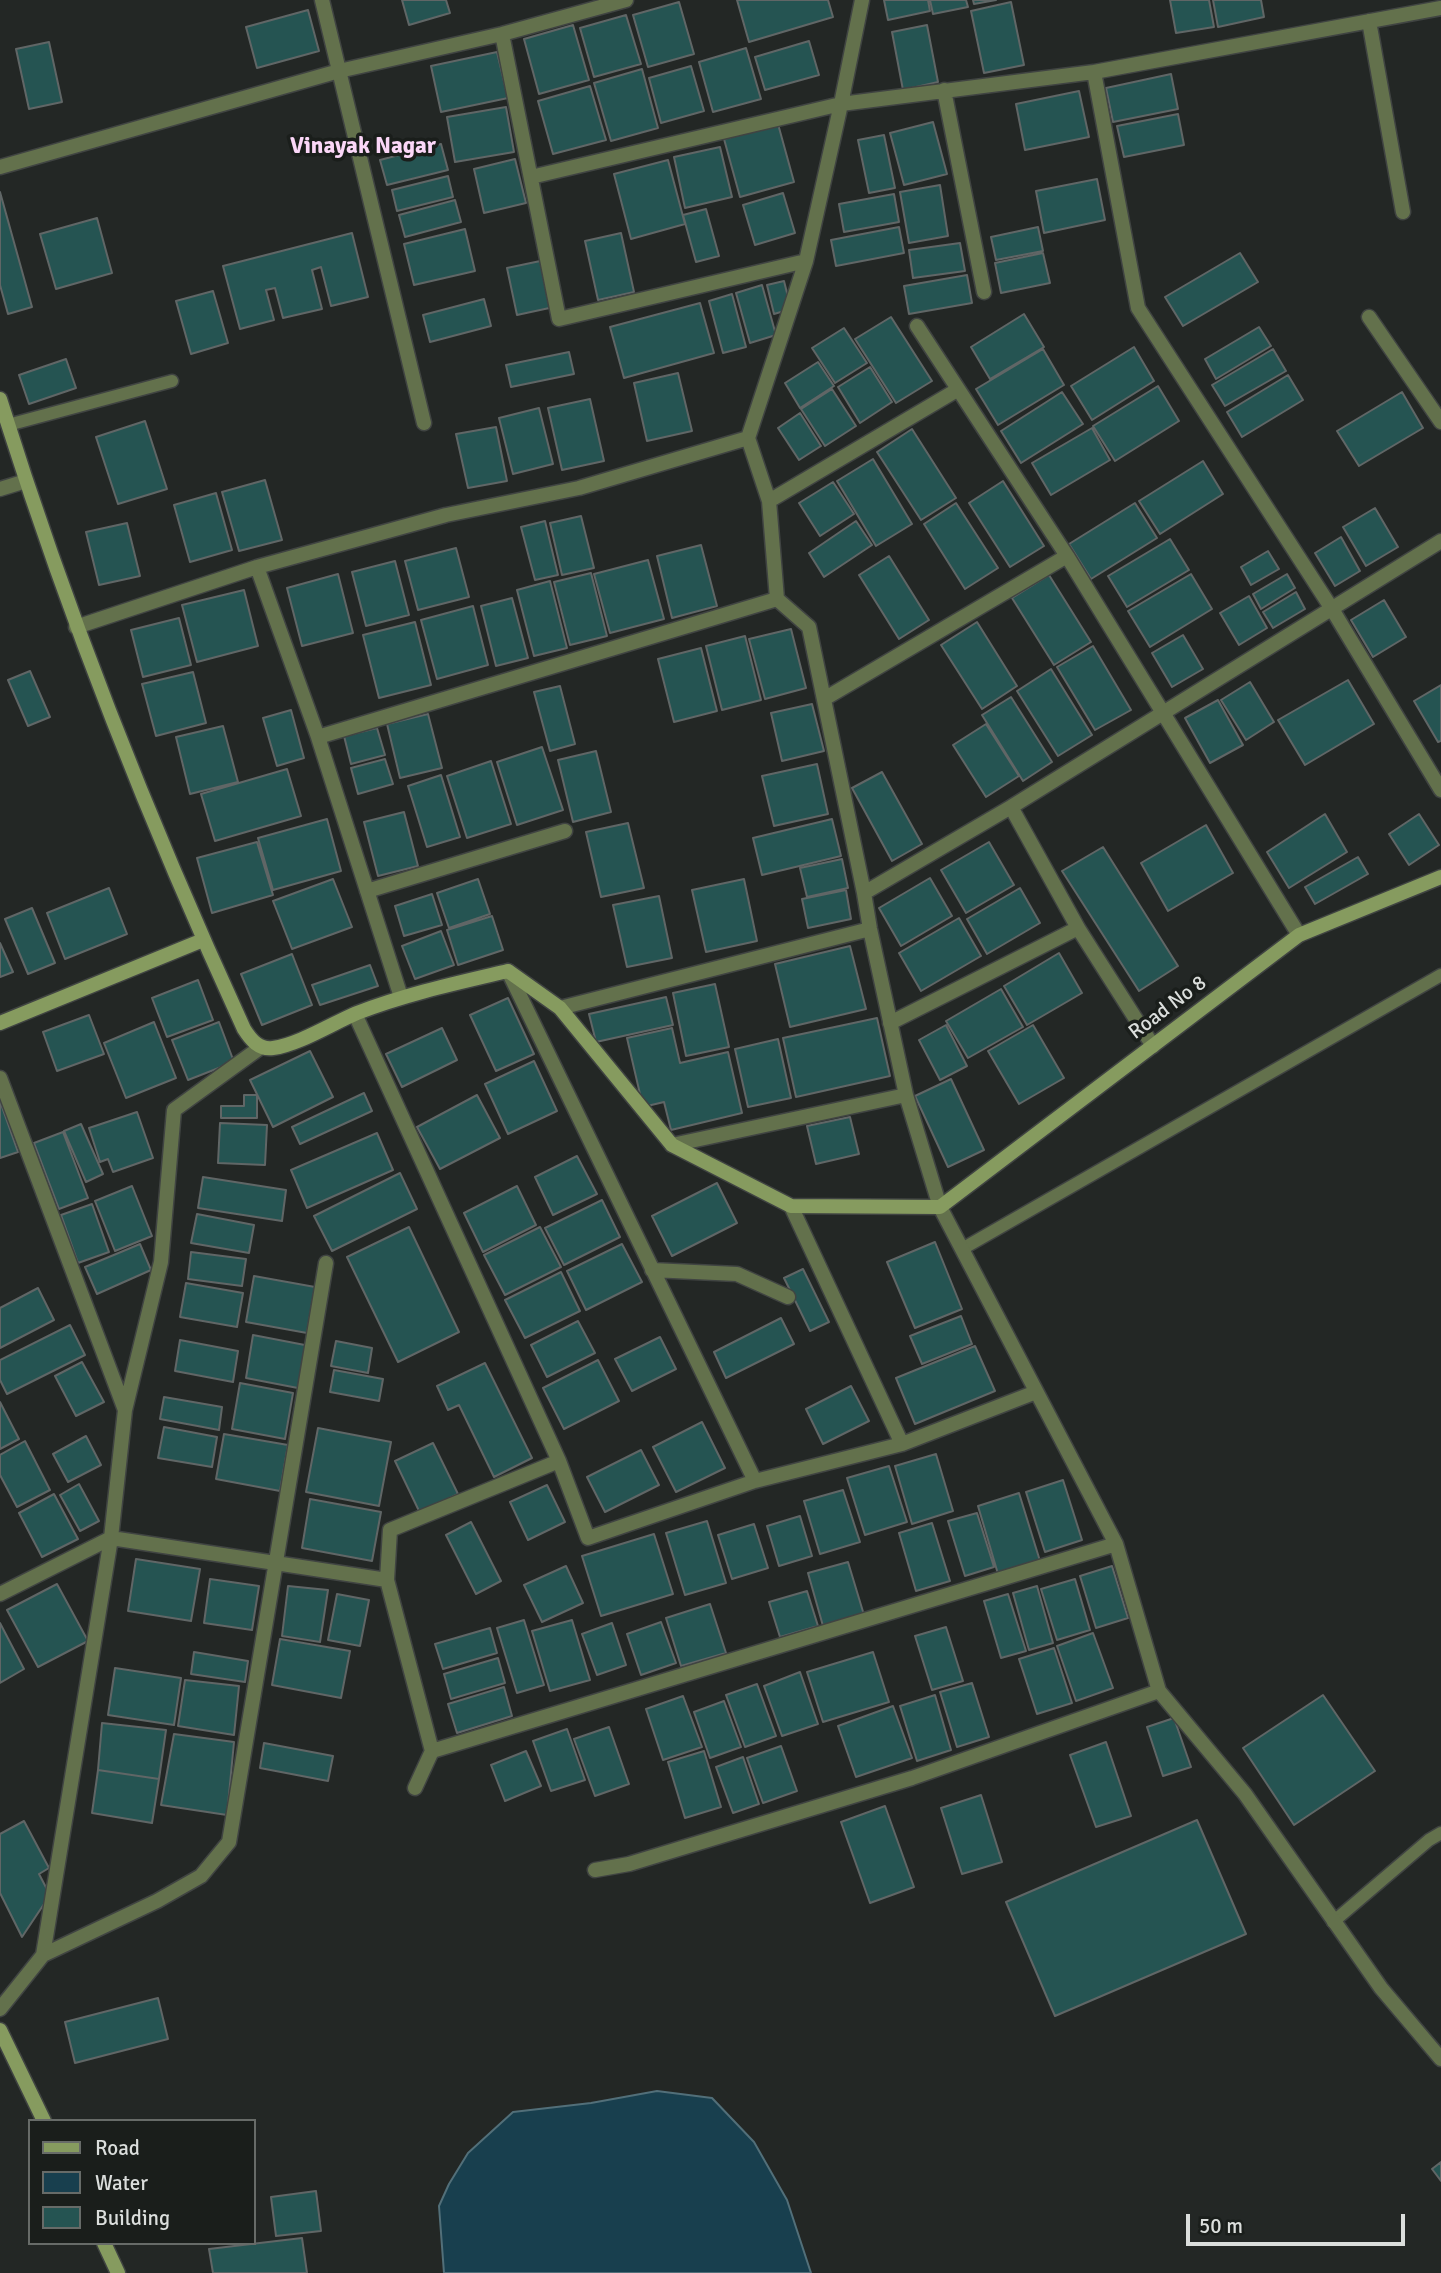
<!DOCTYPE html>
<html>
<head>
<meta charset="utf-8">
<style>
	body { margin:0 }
	#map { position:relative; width:1441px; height:2273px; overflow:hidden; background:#232725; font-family:Signika,sans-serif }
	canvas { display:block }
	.legend { position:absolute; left:28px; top:2119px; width:228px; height:126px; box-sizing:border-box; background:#1a1e1b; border:2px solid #676b68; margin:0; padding:9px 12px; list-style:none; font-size:21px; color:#dbdedc }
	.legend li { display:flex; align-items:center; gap:14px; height:35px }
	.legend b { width:35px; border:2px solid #676b68 }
	.scale { position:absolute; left:1186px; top:2214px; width:219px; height:32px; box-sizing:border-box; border:4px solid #dbdedc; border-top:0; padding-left:9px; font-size:21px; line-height:24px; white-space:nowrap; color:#dbdedc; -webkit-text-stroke:5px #1a1e1b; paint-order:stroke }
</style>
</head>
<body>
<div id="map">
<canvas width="1441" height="2273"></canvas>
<ul class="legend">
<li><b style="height:9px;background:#869b5f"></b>Road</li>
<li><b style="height:19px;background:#183f4e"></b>Water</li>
<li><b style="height:19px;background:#255452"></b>Building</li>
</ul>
<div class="scale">50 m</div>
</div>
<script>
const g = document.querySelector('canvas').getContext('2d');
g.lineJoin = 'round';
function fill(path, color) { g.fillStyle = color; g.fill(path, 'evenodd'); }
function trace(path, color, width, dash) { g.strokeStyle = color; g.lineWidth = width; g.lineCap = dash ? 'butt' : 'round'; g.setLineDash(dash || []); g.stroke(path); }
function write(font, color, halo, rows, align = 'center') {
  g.font = font + ' Signika,sans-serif'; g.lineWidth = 7; g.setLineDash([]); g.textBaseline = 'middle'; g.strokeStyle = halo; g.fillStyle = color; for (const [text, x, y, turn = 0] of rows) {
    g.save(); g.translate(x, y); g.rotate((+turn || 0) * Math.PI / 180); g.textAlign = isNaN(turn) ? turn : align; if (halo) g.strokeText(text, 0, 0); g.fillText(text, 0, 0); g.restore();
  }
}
const water = new Path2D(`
	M657,2091L712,2098L754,2142L787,2200L811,2273H444L439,2206L449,2184L468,2153L513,2112L591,2103Z`);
const building = new Path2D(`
	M402,0H446L450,13L409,25Z
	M737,0H828L833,17L749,42Z
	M884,0H928L930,11L888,20Z
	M930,0H966L968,7L933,14Z
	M973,0H996L974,4Z
	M1170,0H1209L1214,27L1176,33Z
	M1213,0H1261L1264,17L1218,27Z
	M679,2L694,54L648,67L633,15Z
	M1011,2L1024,65L984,73L971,11Z
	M308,10L319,51L257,68L246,27Z
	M626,15L641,64L594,77L580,28Z
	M573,25L589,80L539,94L524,39Z
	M927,25L938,82L903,90L892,32Z
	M809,41L819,75L765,90L755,57Z
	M49,42L62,102L29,109L16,49Z
	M746,48L761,99L713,112L699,62Z
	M497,52L508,98L441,112L431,66Z
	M691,66L704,111L661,123L649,78Z
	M642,69L658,128L611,141L594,83Z
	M1171,74L1178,109L1113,122L1106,88Z
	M590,86L606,140L553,154L538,101Z
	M1079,91L1089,137L1025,150L1016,104Z
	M506,107L514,152L455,162L447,117Z
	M1178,114L1184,145L1124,157L1117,126Z
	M933,122L947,174L904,185L890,133Z
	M778,124L794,182L740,197L724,139Z
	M884,135L895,188L869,193L858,140Z
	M441,144L448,170L387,185L380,160Z
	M720,147L732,197L685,208L674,157Z
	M515,159L526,203L484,213L474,169Z
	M668,160L685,224L631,239L614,174Z
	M448,176L453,197L397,211L392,190Z
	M1097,179L1105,220L1044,233L1036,191Z
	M940,185L948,236L909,243L900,192Z
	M0,192L32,307L8,314L0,285Z
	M783,193L795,233L755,245L743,205Z
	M894,194L899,222L844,232L839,204Z
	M455,200L461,222L405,237L399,215Z
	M706,209L719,256L696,262L683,215Z
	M97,218L112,273L56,289L40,234Z
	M899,227L904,253L836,266L831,240Z
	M1038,227L1043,251L996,260L991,237Z
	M465,229L475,271L414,285L404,244Z
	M352,233L368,297L331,306L321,267L312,270L322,309L283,318L275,288L266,290L274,320L240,329L223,266Z
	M621,233L634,292L598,300L585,241Z
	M960,243L965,271L913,278L909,250Z
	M1043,253L1050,283L1001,293L995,263Z
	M1240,253L1258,282L1183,326L1165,297Z
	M545,260L554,307L517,315L507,268Z
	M967,275L972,303L909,314L904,286Z
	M784,281L791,309L774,314L767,285Z
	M762,285L776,335L750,343L736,293Z
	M213,291L228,343L191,354L176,301Z
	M732,294L746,347L723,353L709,301Z
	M484,299L491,326L430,342L423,315Z
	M700,303L714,353L624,378L610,327Z
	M1024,314L1044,347L990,379L971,347Z
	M891,317L932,381L896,403L855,339Z
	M1259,327L1271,346L1216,379L1205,359Z
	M844,328L867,363L835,383L812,348Z
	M1134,347L1154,381L1092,420L1071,386Z
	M1043,349L1064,385L998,425L976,389Z
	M1273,349L1286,371L1225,406L1212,385Z
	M569,352L574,374L511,387L506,365Z
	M66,359L76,388L29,404L19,375Z
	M818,362L834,386L800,408L785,383Z
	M870,367L892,402L860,423L838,387Z
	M678,373L692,431L647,441L634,383Z
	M1288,375L1303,400L1242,437L1227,412Z
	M1158,386L1179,421L1115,461L1093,426Z
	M832,389L856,426L825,446L801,409Z
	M1062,392L1083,424L1021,463L1001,431Z
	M1402,392L1423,428L1359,466L1337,431Z
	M590,399L604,461L562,470L548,408Z
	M539,408L553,464L513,474L499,418Z
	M800,413L821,446L799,460L778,428Z
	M145,421L167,489L118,504L96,437Z
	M496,427L507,481L468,488L456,434Z
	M1092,428L1110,460L1051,495L1032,463Z
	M912,429L956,498L921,520L877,452Z
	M873,459L912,524L876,546L837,481Z
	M1203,461L1223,494L1160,534L1139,501Z
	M265,480L282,540L239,551L222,492Z
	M1003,481L1044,546L1010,567L969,503Z
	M833,482L854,514L820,536L799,503Z
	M216,493L232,550L190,562L174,505Z
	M956,503L998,568L965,589L924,524Z
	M1135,503L1157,538L1091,579L1069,544Z
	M1375,508L1398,547L1366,566L1343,527Z
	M581,516L594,568L562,575L550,523Z
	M545,521L558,575L535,580L521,527Z
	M856,521L872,545L824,577L809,553Z
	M127,523L140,576L99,585L86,532Z
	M1341,537L1360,571L1335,586L1315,553Z
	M1170,539L1189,570L1127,607L1108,576Z
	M701,545L717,606L672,618L657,556Z
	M456,548L469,597L418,610L405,561Z
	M1268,551L1279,569L1251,585L1241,567Z
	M889,556L929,620L899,639L859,575Z
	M648,560L664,619L610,633L594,574Z
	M395,561L409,615L366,626L352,572Z
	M591,573L607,636L570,645L554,582Z
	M338,574L353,633L302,646L287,588Z
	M1191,574L1212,609L1150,647L1128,611Z
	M1287,574L1295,588L1261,609L1253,594Z
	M1049,575L1091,642L1054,665L1012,598Z
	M550,581L567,648L534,656L517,590Z
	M244,590L258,646L197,662L182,605Z
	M1296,592L1305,609L1273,628L1263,612Z
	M1249,596L1267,628L1239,645L1220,613Z
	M512,598L528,658L496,666L481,606Z
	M1384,600L1406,637L1373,657L1351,620Z
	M473,606L488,665L437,679L421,620Z
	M179,618L191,665L143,677L131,630Z
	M415,622L431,685L379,698L363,635Z
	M977,622L1017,686L982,709L941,645Z
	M791,629L806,688L765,699L749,639Z
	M1183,635L1203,669L1172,687L1152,653Z
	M745,636L761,700L722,710L706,646Z
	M1093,646L1131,710L1095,730L1057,667Z
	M701,648L717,711L674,722L658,659Z
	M1051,669L1092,735L1058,756L1017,691Z
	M30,671L50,717L28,726L8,680Z
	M193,672L206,723L156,736L142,684Z
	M1348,680L1374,724L1305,765L1278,720Z
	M1250,682L1274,722L1246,740L1221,700Z
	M1441,685V741L1438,742L1414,701Z
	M560,686L575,744L550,751L534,692Z
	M1011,697L1052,762L1023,781L982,715Z
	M1218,700L1243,745L1210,763L1185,718Z
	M812,704L824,751L782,761L771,713Z
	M291,710L304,758L277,766L263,718Z
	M428,714L442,768L400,778L387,724Z
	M986,724L1019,776L986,797L953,745Z
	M223,726L238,782L190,794L176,737Z
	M377,728L385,755L351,764L344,736Z
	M542,747L563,810L517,825L497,762Z
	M596,751L611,812L573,822L558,760Z
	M385,759L393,784L358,794L351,768Z
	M491,761L511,824L467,838L447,776Z
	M817,764L828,814L774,826L762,776Z
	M287,769L301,816L215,841L201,794Z
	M882,772L922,844L892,861L852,788Z
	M441,775L460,837L427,847L408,786Z
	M404,812L418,866L378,876L364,822Z
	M1325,814L1347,852L1289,888L1267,852Z
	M1419,814L1439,845L1409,865L1389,834Z
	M327,819L341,871L273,890L258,838Z
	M832,819L841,856L762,875L753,838Z
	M628,823L644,888L601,897L586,832Z
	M1206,825L1233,873L1168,911L1141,863Z
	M257,842L273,895L212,913L197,858Z
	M989,842L1014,885L966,913L941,870Z
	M1103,847L1178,966L1139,991L1062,871Z
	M1358,857L1368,874L1315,904L1305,887Z
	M842,859L848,888L807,897L800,868Z
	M930,878L952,916L901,946L879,908Z
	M333,879L352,927L292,949L273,901Z
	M478,879L490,914L449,928L437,893Z
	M744,879L757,941L706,952L692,890Z
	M109,888L127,934L65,959L47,913Z
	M1020,888L1040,923L987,954L967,919Z
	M846,890L851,919L808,928L802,899Z
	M432,894L442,925L404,936L395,906Z
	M659,896L672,958L627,967L613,905Z
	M32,908L55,963L28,974L5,919Z
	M492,916L503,950L458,965L447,930Z
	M959,918L981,956L921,991L899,953Z
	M441,931L454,965L415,979L402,946Z
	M0,943L13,972L0,977Z
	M850,946L866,1009L790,1027L775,964Z
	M1059,953L1082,993L1027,1025L1004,986Z
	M292,954L312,1005L262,1025L241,974Z
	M370,965L378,986L320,1005L312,985Z
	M198,980L213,1020L167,1037L152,998Z
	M715,984L729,1047L686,1056L673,993Z
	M1001,989L1023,1027L968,1058L946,1021Z
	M666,997L673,1025L596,1042L589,1014Z
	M508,998L534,1054L496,1071L470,1015Z
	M89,1015L104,1054L57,1071L43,1032Z
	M877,1018L890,1076L796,1097L783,1038Z
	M154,1022L176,1078L126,1098L104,1043Z
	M219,1022L234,1062L188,1080L172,1040Z
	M946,1025L967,1066L940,1080L919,1040Z
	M1033,1025L1064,1078L1019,1104L988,1051Z
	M442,1028L457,1060L402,1087L386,1054Z
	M672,1028L680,1063L728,1052L742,1113L671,1130L664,1102L643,1107L627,1038Z
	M778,1039L791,1098L748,1107L735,1049Z
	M310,1051L333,1097L273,1127L250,1080Z
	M534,1061L557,1111L508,1134L485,1084Z
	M951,1079L984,1150L948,1167L915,1096Z
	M364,1093L372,1111L300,1144L292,1127Z
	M244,1095H257V1118H221V1106H244Z
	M477,1095L500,1138L440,1169L417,1127Z
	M0,1101L18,1152L0,1158Z
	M137,1112L153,1158L113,1172L108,1159L100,1162L89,1128Z
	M850,1117L859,1154L816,1164L807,1126Z
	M220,1123L267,1125L265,1165L218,1163Z
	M81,1124L103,1174L86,1182L64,1131Z
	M63,1132L88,1198L59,1209L34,1143Z
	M377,1133L393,1170L307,1208L291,1170Z
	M577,1156L597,1194L553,1215L535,1177Z
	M400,1173L417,1209L332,1251L314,1216Z
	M203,1177L286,1190L282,1221L198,1208Z
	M717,1183L737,1223L672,1256L652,1216Z
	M132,1186L152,1236L115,1251L95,1201Z
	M517,1186L536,1225L483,1252L464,1213Z
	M602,1200L620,1237L564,1265L545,1228Z
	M92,1204L109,1252L78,1263L61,1215Z
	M197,1214L254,1225L249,1253L191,1243Z
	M409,1227L459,1332L398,1362L347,1257Z
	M540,1227L561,1267L505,1295L484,1255Z
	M935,1242L962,1309L915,1328L887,1262Z
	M140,1244L151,1270L97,1294L85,1267Z
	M622,1244L642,1282L586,1310L567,1271Z
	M191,1252L246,1259L242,1286L188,1279Z
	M803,1269L829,1322L810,1331L784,1278Z
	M561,1272L580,1311L525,1338L505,1300Z
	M254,1276L315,1287L307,1333L246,1322Z
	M186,1283L243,1293L237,1327L180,1317Z
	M38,1288L54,1320L0,1348V1308Z
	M961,1316L972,1344L922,1364L910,1336Z
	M781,1318L794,1344L726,1378L714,1352Z
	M578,1321L595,1353L547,1377L531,1345Z
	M70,1325L85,1355L7,1394L0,1380V1360Z
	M253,1335L310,1346L303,1389L246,1378Z
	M660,1337L676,1369L632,1391L615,1359Z
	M180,1340L238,1351L233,1382L175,1371Z
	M336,1341L372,1348L368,1373L331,1366Z
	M975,1346L995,1391L915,1424L896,1378Z
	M598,1360L619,1401L564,1429L543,1388Z
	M82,1362L104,1402L76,1416L55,1376Z
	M485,1363L532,1458L494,1477L459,1405L448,1410L437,1386Z
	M334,1370L383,1379L379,1401L330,1392Z
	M240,1383L293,1393L285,1439L232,1429Z
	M851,1386L869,1421L823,1444L806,1409Z
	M164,1397L222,1407L219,1430L160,1419Z
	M0,1402L19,1439L0,1449Z
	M702,1422L725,1468L676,1492L653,1447Z
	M164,1427L217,1437L212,1467L158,1458Z
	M318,1428L391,1442L379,1506L306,1492Z
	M224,1434L288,1445L280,1491L216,1479Z
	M86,1436L101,1465L68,1482L53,1454Z
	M25,1441L50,1490L17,1507L0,1475V1455Z
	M433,1443L458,1494L420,1513L395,1461Z
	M641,1450L659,1485L605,1512L587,1477Z
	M936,1454L953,1511L912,1524L895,1466Z
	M889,1466L907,1522L865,1535L847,1478Z
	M1063,1480L1082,1540L1045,1552L1026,1492Z
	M79,1484L99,1521L80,1531L60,1495Z
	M547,1485L565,1522L528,1540L510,1502Z
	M843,1490L860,1542L820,1554L804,1501Z
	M1019,1493L1040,1561L998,1574L978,1506Z
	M54,1494L78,1539L42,1557L19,1513Z
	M310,1499L381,1512L372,1561L302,1548Z
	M977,1513L994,1567L965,1576L948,1521Z
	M800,1516L812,1556L779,1566L767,1526Z
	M707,1521L726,1583L685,1595L666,1533Z
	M471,1522L501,1581L476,1594L446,1535Z
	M932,1523L950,1581L916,1591L899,1533Z
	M754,1524L768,1568L732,1579L718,1535Z
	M654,1534L673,1594L601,1616L582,1556Z
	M136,1559L200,1569L191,1621L128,1611Z
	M848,1562L864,1615L823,1626L808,1573Z
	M566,1566L583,1603L542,1622L524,1585Z
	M1112,1566L1128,1618L1096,1628L1080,1576Z
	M210,1579L259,1586L252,1630L204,1623Z
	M1075,1579L1090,1630L1057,1640L1041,1589Z
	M57,1584L88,1641L38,1667L7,1610Z
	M288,1586L328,1590L320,1642L282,1636Z
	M1037,1586L1053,1643L1029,1650L1013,1593Z
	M807,1591L818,1626L780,1637L769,1602Z
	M337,1594L369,1600L360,1646L328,1640Z
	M1008,1594L1026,1651L1001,1658L984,1601Z
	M710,1604L726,1653L681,1666L666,1618Z
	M524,1620L544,1685L517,1693L497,1628Z
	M572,1620L590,1680L550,1691L532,1631Z
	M661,1622L676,1663L641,1675L627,1634Z
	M0,1623L24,1669L0,1683Z
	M612,1623L626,1665L597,1675L582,1634Z
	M946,1627L963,1681L932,1690L915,1636Z
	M490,1628L497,1653L443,1669L435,1644Z
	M1093,1633L1113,1688L1076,1701L1057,1646Z
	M280,1639L350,1651L341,1698L272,1685Z
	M1054,1648L1072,1703L1037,1714L1019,1659Z
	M194,1652L248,1661L245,1682L191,1674Z
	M873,1652L889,1702L823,1722L807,1672Z
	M498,1658L505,1683L451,1699L444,1674Z
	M115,1668L181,1678L174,1725L108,1715Z
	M800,1672L818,1724L782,1736L764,1686Z
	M185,1680L239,1686L234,1735L178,1726Z
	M972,1683L989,1737L957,1747L940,1692Z
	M757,1684L776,1736L745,1747L726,1695Z
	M504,1687L512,1716L457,1733L448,1704Z
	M935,1695L951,1750L917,1761L900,1706Z
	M1323,1695L1375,1771L1294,1825L1243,1748Z
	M683,1696L702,1747L663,1760L646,1709Z
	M724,1701L741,1747L710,1758L694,1712Z
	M893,1706L912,1758L856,1777L838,1726Z
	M1174,1718L1191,1767L1163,1776L1147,1727Z
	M102,1723L166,1730L159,1779L98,1770Z
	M609,1727L629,1784L595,1796L574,1739Z
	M567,1729L585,1780L551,1791L533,1741Z
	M174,1734L234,1742L227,1815L161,1805Z
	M1106,1742L1131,1816L1096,1827L1070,1755Z
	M264,1743L333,1756L328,1781L260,1768Z
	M781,1746L797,1791L763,1803L747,1758Z
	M526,1751L541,1786L505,1801L491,1765Z
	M704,1751L721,1807L685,1818L668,1762Z
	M743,1757L759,1804L733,1813L716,1767Z
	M98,1770L159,1779L152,1823L92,1813Z
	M981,1795L1002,1862L962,1874L941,1808Z
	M885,1806L914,1887L870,1903L841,1822Z
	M1197,1820L1246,1934L1055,2016L1006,1902Z
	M24,1821L49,1868L39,1874L50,1895L22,1937L0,1893V1834Z
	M158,1998L168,2039L75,2063L65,2022Z
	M1441,2162V2181L1432,2169Z
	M316,2191L321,2231L276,2236L271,2197Z
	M302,2238L307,2273H213L209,2249Z`);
const lane = new Path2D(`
	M8,425L172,381
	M962,1249L1441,975
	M1333,1922L1429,1840L1441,1833`);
const street = new Path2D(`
	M322,0L424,423
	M862,0L841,104L806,261L748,438L769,501L777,599L809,627L864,893L870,929L906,1095L940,1207L1116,1544L1159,1691L1245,1794L1381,1988L1441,2059
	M1369,21L1403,212
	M502,34L559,319L806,261
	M1094,72L1138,308L1332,609L1441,790
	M944,90L984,292
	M0,167L339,71L502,34L626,0
	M531,177L841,104L1094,72L1441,8
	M1369,317L1441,422
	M917,326L1067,556L1299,935
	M0,489L26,481
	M769,501L957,390
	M257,567L318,737L401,997
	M76,627L257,567L446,515L579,488L748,438
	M824,699L1067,556
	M318,737L777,599
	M367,891L565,831
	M864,893L1011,807L1441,541
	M1078,928L1153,1046
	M508,971L755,1481
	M560,1008L870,929
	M355,1014L559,1461L588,1538L755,1481L902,1444L1036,1392
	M890,1023L1078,928L1011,807
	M0,1078L125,1410
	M672,1145L906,1095
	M791,1206L902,1444
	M652,1270L737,1274L788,1297
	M559,1461L390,1530L387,1580L432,1751L1116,1544
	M0,1594L111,1538L387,1580
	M415,1788L432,1751
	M595,1870L629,1864L912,1778L1159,1691
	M43,1955L157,1901L201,1876L229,1842L326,1263
	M0,2009L43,1955L111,1538L125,1410L161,1262L174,1110L261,1047`);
const secondary = new Path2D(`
	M0,399C67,614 150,824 244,1029C251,1040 259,1050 273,1048C298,1045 333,1023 357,1013C406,994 457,983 508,971L560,1008L672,1145L791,1206L940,1207L1299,935L1441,877
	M0,1023L203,940
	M0,2030L44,2121
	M104,2243L118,2273`);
const streetNames = [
	["Road No 8",1168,1008,-37]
];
const neighbourhoodNames = [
	["Vinayak Nagar",363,147]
];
fill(water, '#183f4e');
trace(water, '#526f79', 2);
fill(building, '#255452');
trace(building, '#606666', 2);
trace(lane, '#404442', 15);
trace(street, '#404442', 17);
trace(secondary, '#404442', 17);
trace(lane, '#63714c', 12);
trace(street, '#63714c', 14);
trace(secondary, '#869b5f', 14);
write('21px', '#dbdedc', '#1a1e1b', streetNames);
write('bold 23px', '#fbd7f8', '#1a1e1b', neighbourhoodNames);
</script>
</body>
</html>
